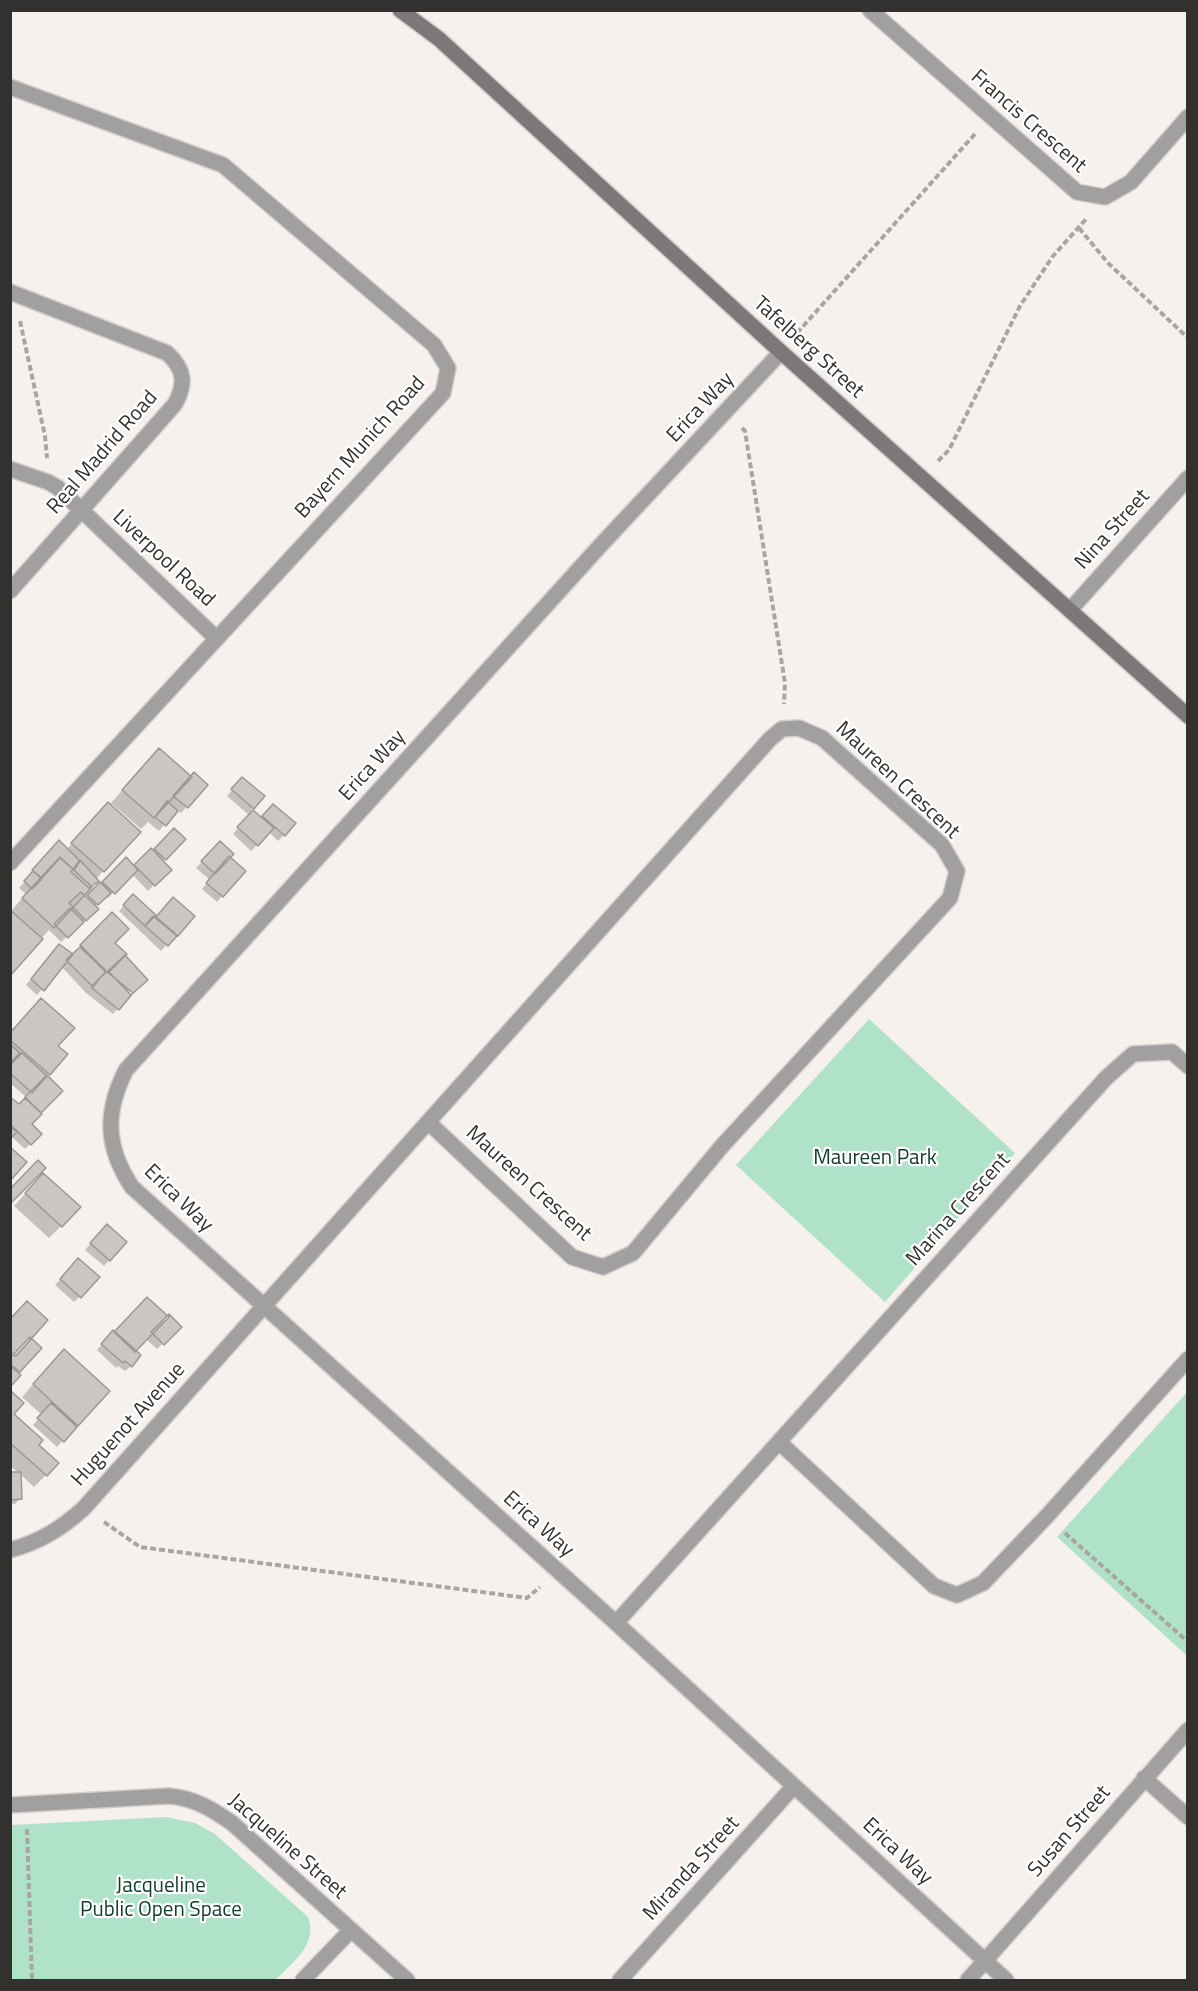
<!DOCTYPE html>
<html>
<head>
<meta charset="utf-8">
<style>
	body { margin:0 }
	#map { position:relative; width:1198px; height:1991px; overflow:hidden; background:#f6f1ed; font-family:"Titillium Web",sans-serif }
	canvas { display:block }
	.frame { position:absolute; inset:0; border:12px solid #32312f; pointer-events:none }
</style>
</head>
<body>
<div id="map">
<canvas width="1198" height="1991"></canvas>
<div class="frame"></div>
</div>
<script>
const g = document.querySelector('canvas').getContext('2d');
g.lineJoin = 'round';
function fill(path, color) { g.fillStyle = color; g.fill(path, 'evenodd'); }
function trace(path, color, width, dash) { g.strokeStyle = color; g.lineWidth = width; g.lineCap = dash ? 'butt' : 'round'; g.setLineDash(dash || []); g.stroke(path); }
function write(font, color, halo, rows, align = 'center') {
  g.font = font + ' "Titillium Web",sans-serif'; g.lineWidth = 4.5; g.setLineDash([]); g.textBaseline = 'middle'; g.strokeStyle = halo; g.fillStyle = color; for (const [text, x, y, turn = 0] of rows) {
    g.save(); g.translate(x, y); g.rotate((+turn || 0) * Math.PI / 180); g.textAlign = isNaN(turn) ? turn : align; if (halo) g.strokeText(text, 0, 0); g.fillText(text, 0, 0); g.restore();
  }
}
const green = new Path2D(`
	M869,1019L1015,1153L885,1302L736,1165Z
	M1187,1392V1656L1057,1537Z
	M167,1817L195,1823L215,1834L308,1917C318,1945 293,1962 275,1980H12L10,1946L11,1825Z`);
const shadow = new Path2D(`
	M147,762L206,785L181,813L177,810L159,831L148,822L141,829L111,803Z
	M237,784L263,797L251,810L261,819L273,806L284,835L278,841L269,832L251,851L233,834L249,815L227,796Z
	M96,817L103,871L83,895L86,898L126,860L134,867L151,850L153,852L174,830L184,839L162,862L170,869L148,891L132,874L108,898L105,896L94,907L97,909L61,942L49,930L41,939L10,912L26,894L19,888L59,843L66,850Z
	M220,843L228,858L222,896L217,902L202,889L210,880L196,868Z
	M133,896L155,919L168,905L193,916L161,951L119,911Z
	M112,915L113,943L130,995L113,1014L86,993L61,966L37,995L26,985L54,952L72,955Z
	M10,1033L56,1046L66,1054L45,1077L61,1091L30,1124L40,1134L25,1149L11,1136L10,1137V1099L19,1106L26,1097L10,1083V1067L13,1065L10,1063Z
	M31,1187L61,1226L49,1238L14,1206Z
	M101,1231L125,1243L104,1266L85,1250Z
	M73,1266L80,1296L74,1302L55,1285Z
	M169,1319L180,1327L157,1349L146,1339L129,1356L131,1366L125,1371L118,1366L116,1368L97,1350L107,1338Z
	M30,1339L40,1348L17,1373L10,1384V1353L14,1356Z
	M52,1363L108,1391L57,1447L33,1425L42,1415L22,1397Z
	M10,1392L12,1414L37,1445L46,1475L34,1487L20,1474V1498L15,1504H10V1474L19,1473L10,1466Z`);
const building = new Path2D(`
	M159,748L192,777L154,818L122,790Z
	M194,772L208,785L188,808L173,796Z
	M242,777L265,796L254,809L231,789Z
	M167,801L178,811L166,826L155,817Z
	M108,802L141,832L104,872L71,843Z
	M273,804L296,823L285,836L262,816Z
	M253,810L274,828L258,846L237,827Z
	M174,828L186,839L166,860L154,849Z
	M59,840L80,861L74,870L60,858L42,878L32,870Z
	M220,841L234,854L215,874L201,861Z
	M151,848L172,870L155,886L134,865Z
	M229,856L246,871L223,897L206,883Z
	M60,857L92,887L54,928L22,898Z
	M126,857L138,870L115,894L102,882Z
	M80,860L99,881L89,888L71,872Z
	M33,871L42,879L32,889L24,881Z
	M100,882L111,893L98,905L87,895Z
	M81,892L99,909L86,921L69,903Z
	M133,894L156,915L145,926L123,905Z
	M173,897L195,916L178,936L156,917Z
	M70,908L84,922L68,938L54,924Z
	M10,910L43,939L10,976Z
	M112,912L129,929L115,943L127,954L108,973L80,945Z
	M153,916L177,936L168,946L145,926Z
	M59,944L73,954L44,991L31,979Z
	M80,947L106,972L92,986L66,960Z
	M125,955L148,980L131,995L108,971Z
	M106,971L133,993L119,1010L92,988Z
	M41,998L75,1028L58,1046L68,1054L50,1075L10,1040V1033Z
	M10,1044L20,1053L10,1063Z
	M22,1053L47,1076L32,1093L10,1073V1065Z
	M47,1075L63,1091L41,1113L25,1097Z
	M10,1097L19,1104L25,1098L42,1114L32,1124L42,1134L31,1145L10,1124Z
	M10,1127L17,1132L10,1139Z
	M10,1147L27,1162L10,1181Z
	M38,1160L46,1168L10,1204V1189Z
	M43,1173L81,1207L62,1227L25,1193Z
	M107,1224L127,1242L110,1261L90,1243Z
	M78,1258L100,1277L81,1298L60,1279Z
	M147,1297L169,1317L135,1352L114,1332Z
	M27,1301L48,1320L16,1356L10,1351V1319Z
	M169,1314L182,1327L164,1345L151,1332Z
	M113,1330L141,1355L132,1367L125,1361L123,1363L101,1344Z
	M30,1337L42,1348L20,1372L10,1364V1358Z
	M64,1349L110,1391L78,1426L33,1384Z
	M10,1366L21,1375L11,1386H10Z
	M10,1390L24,1403L14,1414L43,1440L39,1445L59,1463L47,1476L10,1443Z
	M51,1403L77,1427L64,1442L37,1418Z
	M10,1472H21L22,1499L10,1500Z`);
const path = new Path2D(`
	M1079,228L1108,263L1188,338
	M20,321L45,436L47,458
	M797,333L975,134
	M742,428L745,431L785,683L784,704
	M938,461L949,450L1020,306L1053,256L1087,218
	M104,1522L140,1547L527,1598L540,1587
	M1065,1533L1188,1642
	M27,1829L32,1980`);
const street = new Path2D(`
	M870,10L1077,192L1105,197L1131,182L1188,117
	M10,87L223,165L434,345L448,368L443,393L10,863
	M10,292L167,353C185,369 186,384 175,404L10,591
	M781,352L599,547L126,1070C104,1113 106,1148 132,1187L616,1623L1006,1980
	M10,469L48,482L57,487L216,638
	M1070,610L1188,478
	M799,728L822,738L942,845L957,871L950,898L722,1146L633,1253L603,1267L572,1257L428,1122L770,739L782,729Z
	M779,1442L934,1586L957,1595L983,1583L1047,1516L1188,1359
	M10,1550C40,1542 62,1528 84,1508L428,1122
	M616,1623L1106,1078L1133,1054L1172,1052L1188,1066
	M1144,1778L1188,1817
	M10,1805L169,1796C194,1798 212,1809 232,1823L407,1980
	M303,1980L351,1930
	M620,1980L794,1786
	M968,1980L1188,1730`);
const secondary = new Path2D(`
	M400,10L439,39L781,352L1188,716`);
const streetNames = [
	["Francis Crescent",1028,122,41],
	["Tafelberg Street",808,348,42],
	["Erica Way",701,408,-47],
	["Bayern Munich Road",361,448,-48],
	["Real Madrid Road",103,453,-49],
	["Nina Street",1113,530,-48],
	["Liverpool Road",163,559,43],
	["Erica Way",373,766,-48],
	["Maureen Crescent",897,781,43],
	["Maureen Crescent",528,1184,42],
	["Erica Way",178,1199,44],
	["Marina Crescent",959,1210,-48],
	["Huguenot Avenue",129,1425,-48],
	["Erica Way",538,1525,42],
	["Susan Street",1070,1832,-49],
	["Jacqueline Street",287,1847,41],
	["Erica Way",897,1852,43],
	["Miranda Street",692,1869,-48]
];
const parkNames = [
	["Maureen Park",875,1159],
	["Jacqueline",161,1887],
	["Public Open Space",161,1911]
];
fill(green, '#b0e1c9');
fill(shadow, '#0003');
fill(building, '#cac6c2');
trace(building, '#9b9793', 1.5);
trace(street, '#d3cecb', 18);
trace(secondary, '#d3cecb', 18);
trace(path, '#a8a5a2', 4, [6, 3]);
trace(street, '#a29fa0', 15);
trace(secondary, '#7c7879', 15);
write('21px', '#32312f', '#fff', streetNames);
write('21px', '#113b2a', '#fff', parkNames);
</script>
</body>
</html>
